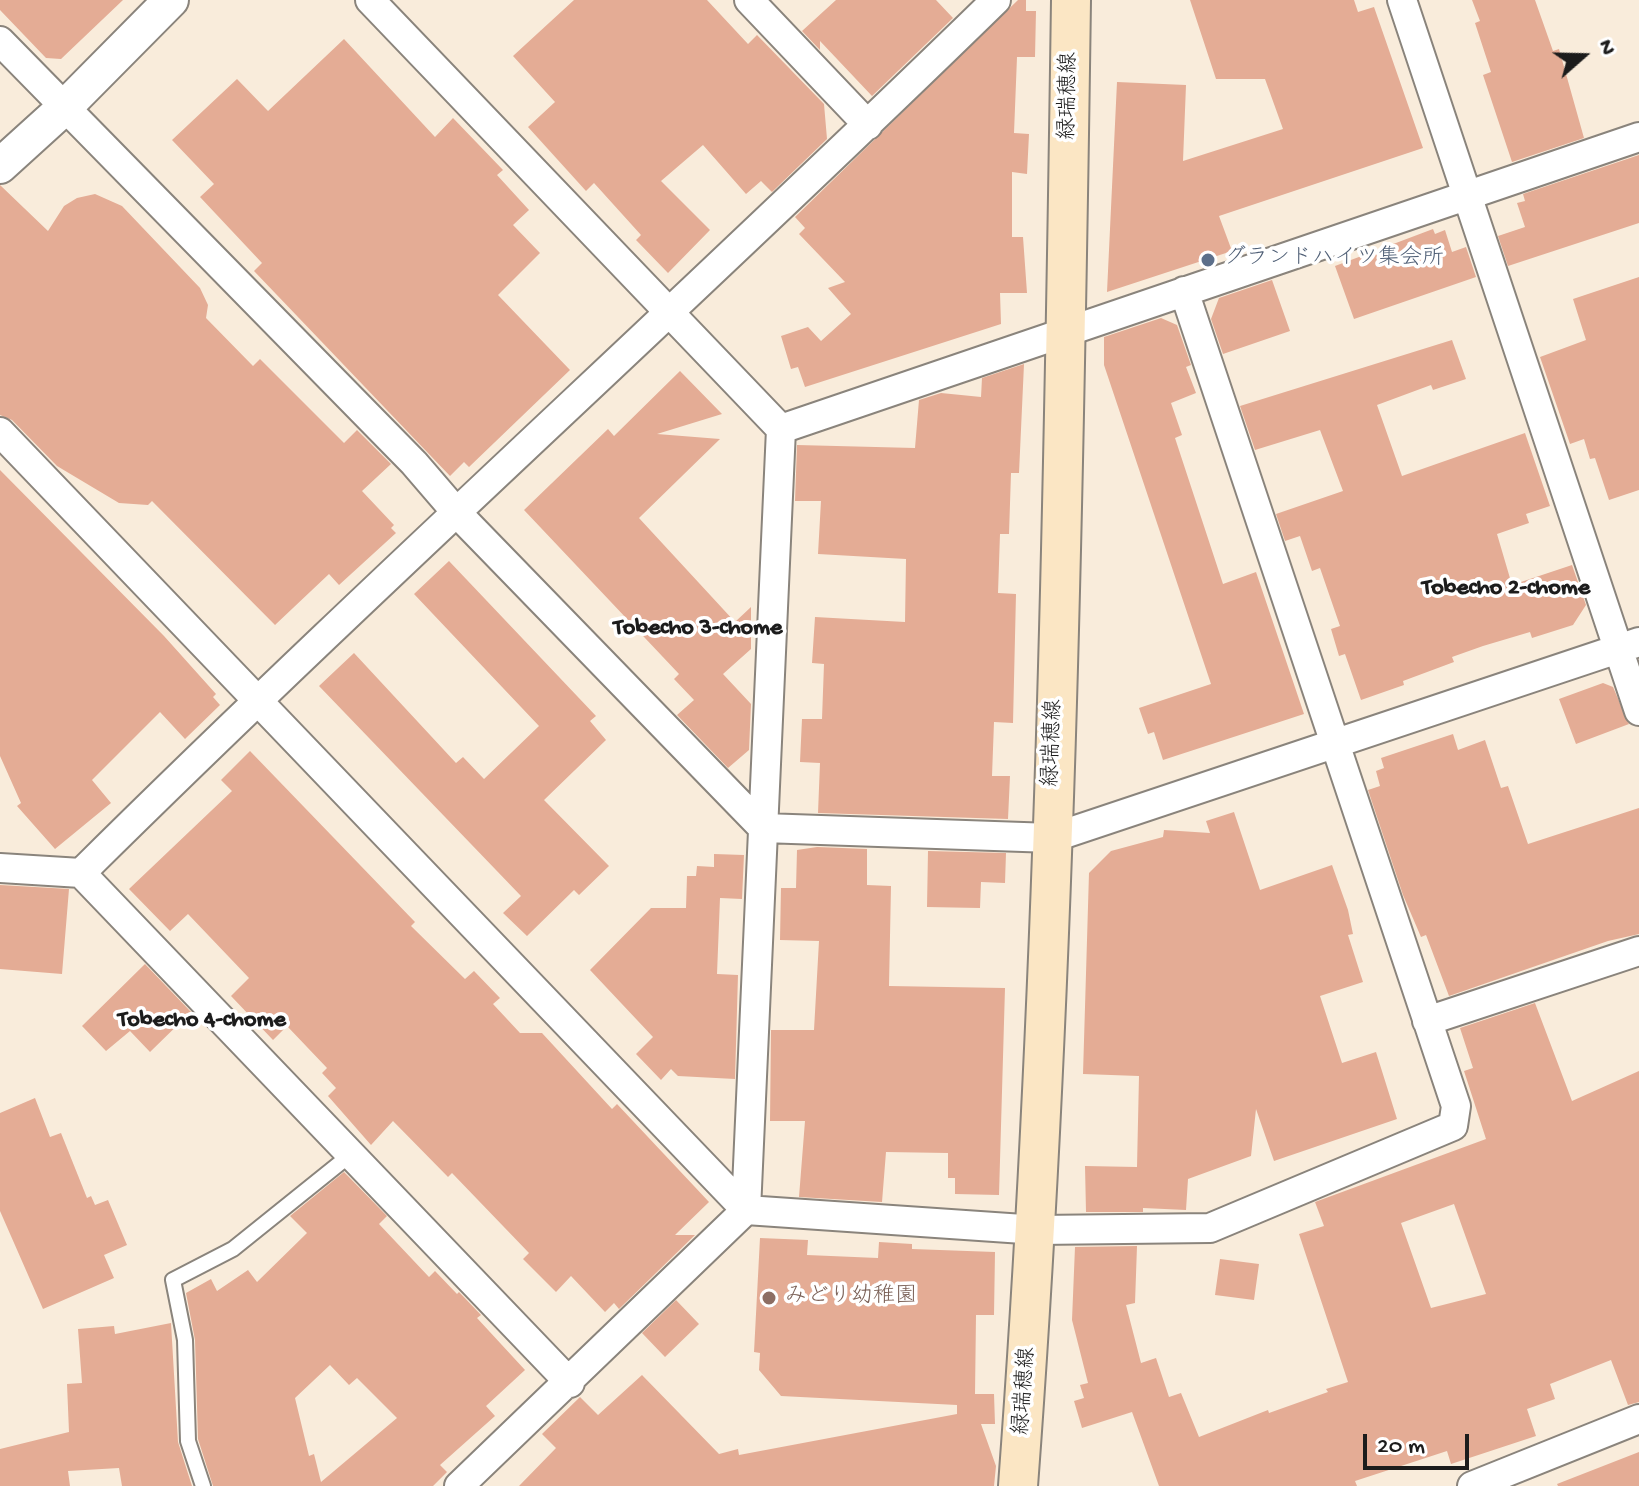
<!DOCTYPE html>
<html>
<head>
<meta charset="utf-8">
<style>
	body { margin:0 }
	#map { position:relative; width:1639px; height:1486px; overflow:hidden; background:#f9ecdb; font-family:"Gochi Hand",sans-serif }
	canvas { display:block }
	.north { position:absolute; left:1543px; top:16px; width:80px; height:80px; -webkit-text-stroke:6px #fff; paint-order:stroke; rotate:70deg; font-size:22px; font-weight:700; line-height:32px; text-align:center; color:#1c1c1c }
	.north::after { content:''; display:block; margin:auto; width:28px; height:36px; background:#1c1c1c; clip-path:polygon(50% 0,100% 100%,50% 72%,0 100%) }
	.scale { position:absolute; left:1363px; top:1434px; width:106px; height:36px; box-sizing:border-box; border:4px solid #1c1c1c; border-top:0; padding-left:10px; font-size:24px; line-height:28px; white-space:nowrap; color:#1c1c1c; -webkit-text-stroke:6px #fff; paint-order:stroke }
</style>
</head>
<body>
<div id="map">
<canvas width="1639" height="1486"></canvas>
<div class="north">N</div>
<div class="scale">20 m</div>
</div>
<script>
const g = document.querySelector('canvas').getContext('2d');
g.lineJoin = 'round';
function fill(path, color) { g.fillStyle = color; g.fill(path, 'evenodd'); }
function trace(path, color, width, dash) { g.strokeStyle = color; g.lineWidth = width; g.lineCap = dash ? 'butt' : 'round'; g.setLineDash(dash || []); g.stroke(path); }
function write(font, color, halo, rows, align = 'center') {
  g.font = font + ' "Gochi Hand","Klee One",sans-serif'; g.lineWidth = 7; g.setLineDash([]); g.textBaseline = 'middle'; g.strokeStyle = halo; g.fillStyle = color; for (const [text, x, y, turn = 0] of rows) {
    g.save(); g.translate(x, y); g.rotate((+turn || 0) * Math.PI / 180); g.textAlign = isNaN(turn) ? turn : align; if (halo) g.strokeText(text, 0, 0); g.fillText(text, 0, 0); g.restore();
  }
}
const building = new Path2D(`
	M0,0H123L61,59L46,58L0,10Z
	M574,0H707L748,44L757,35L824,104L827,139L772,192L761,181L746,194L703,145L661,181L710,230L668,273L636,240L641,235L594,183L586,191L528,127L555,102L513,56Z
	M836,0H936L953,18L872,96L820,41V50L802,31Z
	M1018,0H1026V11H1036L1035,57H1017L1014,133L1029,134L1027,174L1012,172V237H1023L1027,293H1000L1001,324L805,387L798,367L791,369L781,336L808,327L821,341L851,314L828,288L845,282L799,234L805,228L795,217Z
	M1190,0H1354L1358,12L1374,7L1423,148L1219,216L1232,251L1107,292L1117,82L1186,85L1183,161L1283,129L1265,79H1216Z
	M1472,0H1535L1553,51L1559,49L1584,138L1512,162L1483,75L1491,72L1475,23L1480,21Z
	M344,39L435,137L453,118L503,170L497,175L529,210L513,225L540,253L498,295L570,370L469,467L464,462L450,476L254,271L262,263L200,197L214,184L172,140L237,79L268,111Z
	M1639,155V223L1508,266L1498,236L1525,227L1517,203L1525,201L1523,194Z
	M0,185L48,231L64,206L77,198L95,194L122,206L200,288L208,305L206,318L253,366L260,359L344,443L357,430L391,464L362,491L394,525L391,528L396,533L339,585L329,574L275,625L152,501L148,505L119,503L57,466L12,420L0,415Z
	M1433,229L1435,234L1445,230L1452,252L1466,247L1476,277L1354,319L1335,266Z
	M1639,277V490L1609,500L1595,458L1590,459L1584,439L1570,444L1540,357L1586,340L1573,299Z
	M1272,280L1290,331L1223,354L1211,319L1219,298Z
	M1161,318L1177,325L1191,365L1186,367L1196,393L1171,403L1182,435L1175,438L1223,584L1256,572L1304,714L1163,760L1154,732L1148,734L1139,708L1211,684L1104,365V337Z
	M1452,340L1466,379L1433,390L1431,385L1377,405L1402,476L1525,433L1550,506L1526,514L1529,523L1497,534L1512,585L1572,565L1586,605L1573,625L1532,638L1530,632L1483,646L1452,657L1454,662L1403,681L1404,685L1361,700L1345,654L1339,656L1331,629L1340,626L1320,568L1312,571L1300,536L1285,541L1276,514L1343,491L1320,430L1255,450L1240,406Z
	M1024,364L1019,473H1011L1009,534H1000L998,593L1016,594L1013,723L994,722L992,776H1010L1008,819L818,813L820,763L800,762L802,719H822L824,664L812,663L815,617L905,622L906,559L818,554L821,501H795L797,445L915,448L919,400L941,393L981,397L982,378Z
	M680,371L722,414L657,434L720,439L639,518L735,622L751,607V649L723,674L751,704L749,750L728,768L677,715L694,700L674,679L679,674L524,510L608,429L614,436Z
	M0,470L164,636L216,694L213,697L220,705L185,739L160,712L92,780L111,803L55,849L17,806L21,803L0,756Z
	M449,561L596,716L590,721L606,740L544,800L609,866L579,895L574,890L527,936L503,913L521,896L319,686L354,653L456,763L463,757L484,779L539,726L414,594Z
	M1603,683L1613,687L1629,724L1576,744L1559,699Z
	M1453,734L1458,750L1485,740L1501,788L1508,786L1528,844L1639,808V934L1608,941L1449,996L1426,935L1421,937L1403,895L1368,790L1380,786L1376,771L1384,768L1381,758Z
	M250,751L415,922L411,926L465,979L474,971L500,998L493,1004L520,1033H542L612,1109L617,1104L709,1202L675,1235H695L619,1309L614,1303L605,1312L571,1276L556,1292L523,1259L529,1253L452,1173L448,1177L393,1121L371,1145L328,1096L336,1088L322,1073L327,1068L287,1026L273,1040L231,996L249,978L188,914L170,931L129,889L232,791L221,780Z
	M1234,812L1260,890L1332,865L1348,910L1353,934L1348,935L1363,982L1320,996L1342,1063L1376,1052L1397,1119L1274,1161L1256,1109L1251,1156L1188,1179L1186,1210L1143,1208V1212H1086L1085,1166L1137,1167L1139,1076L1083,1074L1089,873L1111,851L1163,837L1164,830L1210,833L1206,821Z
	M817,847L867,849V885L891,886L889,986L1005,988L999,1195L955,1194V1178H948V1153L886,1152L882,1202L799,1197L805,1121H770L771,1030H814L819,941L780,940L781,888H796L797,850Z
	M928,851L1006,853L1005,883L981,882L980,908L927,907Z
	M714,854L744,855L742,899L720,898L717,974L738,975L735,1079L678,1076L671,1069L661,1080L636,1054L653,1037L590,970L651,908H686L687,876H696L697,866L714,867Z
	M0,885L69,889L62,974L0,969Z
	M145,964L191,1012L150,1052L130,1031L106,1051L82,1026Z
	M1535,1003L1572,1101L1639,1071V1402L1628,1405L1611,1360L1550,1384L1555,1399L1527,1409L1536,1436L1451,1464L1447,1451L1355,1481L1357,1486H1159L1132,1412L1082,1428L1074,1401L1084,1398L1080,1385L1088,1383L1072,1320L1075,1247L1137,1246L1135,1303L1126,1305L1141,1363L1156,1358L1169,1397L1181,1393L1199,1437L1268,1410L1269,1413L1328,1392L1326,1389L1348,1382L1299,1234L1324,1226L1315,1202L1486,1139L1464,1071L1473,1068L1460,1028ZM1454,1204L1486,1294L1431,1308L1401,1223Z
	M35,1098L50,1137L61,1133L87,1198L91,1196L95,1205L108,1200L127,1245L104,1255L114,1278L43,1309L0,1211V1113Z
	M344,1172L387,1216L379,1224L429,1277L435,1271L457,1294L459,1292L481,1315L477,1318L525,1370L486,1406L495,1416L440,1465L447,1472L433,1486H213L198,1439L195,1340L186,1293L211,1279L217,1291L248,1270L257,1282L307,1233L290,1216ZM330,1365L349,1385L357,1378L397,1418L321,1482L314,1454L309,1456L295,1398Z
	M760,1238L808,1240L807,1255L878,1258L879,1242L912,1244V1249L995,1252L994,1315H976L975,1394H994L995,1424H981L996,1466L994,1486H519L556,1448L542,1434L580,1397L598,1415L642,1375L719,1454L738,1449L739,1455L957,1414V1405L781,1396L759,1370L760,1353L754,1352Z
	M1220,1259L1259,1264L1254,1300L1215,1295Z
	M676,1300L699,1324L665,1357L642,1333Z
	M171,1323L178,1442L192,1486H122L119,1468L68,1471L70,1486H0V1449L69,1432L67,1384L82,1383L78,1329L114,1326L115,1334Z
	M1639,1452V1486H1558L1557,1484Z`);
const service = new Path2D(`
	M203,1486L188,1441L185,1340L173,1280L233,1249L350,1155`);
const minor = new Path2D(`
	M370,0L781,429L746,1210L459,1486
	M749,0L868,125
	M1402,0L1639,711
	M0,41L414,463L457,513L763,828L1052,838L1639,642
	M781,429L1639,137
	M0,432L746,1210L1038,1230L1210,1228L1453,1126L1456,1106L1184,291
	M0,868L81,873C381,576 694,295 996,0
	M81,873L570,1383
	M1427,1021L1639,951
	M1472,1486L1639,1419`);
const tertiary = new Path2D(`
	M0,166L65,107L171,0`);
const secondary = new Path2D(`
	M1018,1486C1055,992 1064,495 1071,0`);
const markers = [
	[1208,260,8,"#5c6f8a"],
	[769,1298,8,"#8d6e63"]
];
const streetNames = [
	["緑瑞穂線",1070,96,-89],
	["緑瑞穂線",1054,743,-88],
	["緑瑞穂線",1026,1391,-86]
];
const serviceNames = [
	["グランドハイツ集会所",1224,260]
];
const educationNames = [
	["みどり幼稚園",785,1298]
];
const neighbourhoodNames = [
	["Tobecho 2-chome",1506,589],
	["Tobecho 3-chome",698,629],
	["Tobecho 4-chome",202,1021]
];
fill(building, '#e4ac95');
trace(service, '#8a847c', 18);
trace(minor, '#8a847c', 32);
trace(tertiary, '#8a847c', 38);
trace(secondary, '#8a847c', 42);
trace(service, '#fff', 14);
trace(minor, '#fff', 28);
trace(tertiary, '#fff', 34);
trace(secondary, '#fbe6c4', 38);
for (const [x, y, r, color] of markers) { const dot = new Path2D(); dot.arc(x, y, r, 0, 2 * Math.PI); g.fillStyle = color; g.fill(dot); trace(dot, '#fff', 3); }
write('22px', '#1c1c1c', '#fff', streetNames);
write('22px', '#4e5e75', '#fff', serviceNames, 'left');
write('22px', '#785e54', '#fff', educationNames, 'left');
write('bold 24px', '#1c1c1c', '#fff', neighbourhoodNames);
</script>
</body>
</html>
